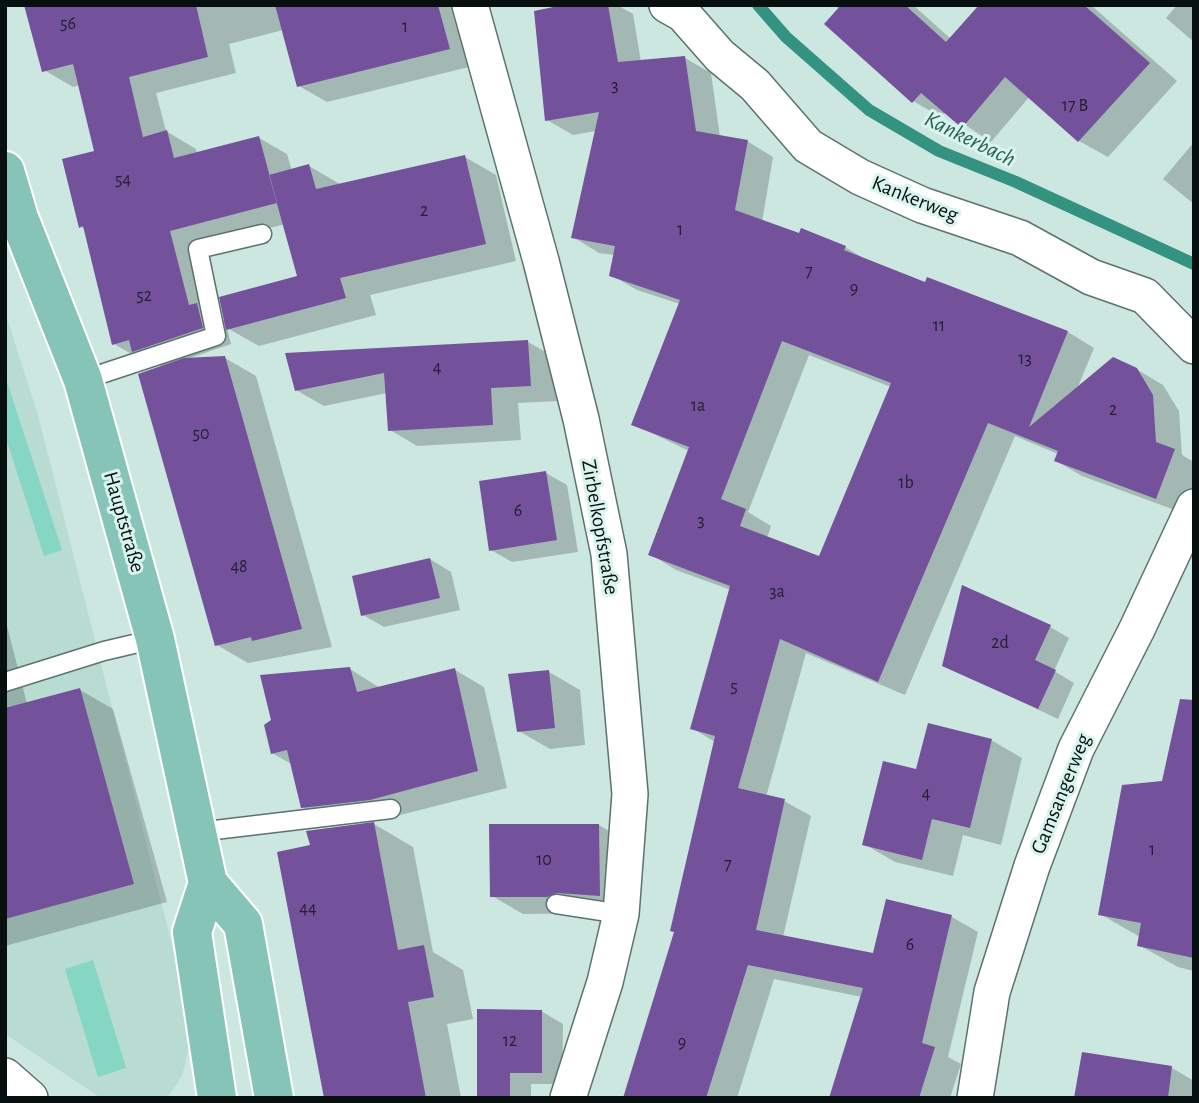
<!DOCTYPE html>
<html>
<head>
<meta charset="utf-8">
<style>
	body { margin:0 }
	#map { position:relative; width:1199px; height:1103px; overflow:hidden; background:#cce7df; font-family:"Alegreya Sans",sans-serif }
	canvas { display:block }
	.frame { position:absolute; inset:0; border:7px solid #07100e; pointer-events:none }
</style>
</head>
<body>
<div id="map">
<canvas width="1199" height="1103"></canvas>
<div class="frame"></div>
</div>
<script>
const g = document.querySelector('canvas').getContext('2d');
g.lineJoin = 'round';
function fill(path, color) { g.fillStyle = color; g.fill(path, 'evenodd'); }
function trace(path, color, width, dash) { g.strokeStyle = color; g.lineWidth = width; g.lineCap = dash ? 'butt' : 'round'; g.setLineDash(dash || []); g.stroke(path); }
function write(font, color, halo, rows, align = 'center') {
  g.font = font + ' "Alegreya Sans",sans-serif'; g.lineWidth = 6; g.setLineDash([]); g.textBaseline = 'middle'; g.strokeStyle = halo; g.fillStyle = color; for (const [text, x, y, turn = 0] of rows) {
    g.save(); g.translate(x, y); g.rotate((+turn || 0) * Math.PI / 180); g.textAlign = isNaN(turn) ? turn : align; if (halo) g.strokeText(text, 0, 0); g.fillText(text, 0, 0); g.restore();
  }
}
const built = new Path2D(`
	M5,312L38,415L186,1000L191,1032L188,1052L182,1076L167,1098H101L5,1034Z`);
const green = new Path2D(`
	M5,376L62,550L44,556L5,435Z
	M93,960L126,1068L98,1077L65,969Z`);
const shadow = new Path2D(`
	M26,5H461L477,65L327,102L299,86L283,30L229,44L236,73L156,93L166,131L196,149L197,154L259,138L287,154L292,171L309,166L340,184L465,157L496,175L516,261L370,295L376,315L259,346L227,328L231,344L187,359L225,358L256,376L332,647L248,663L217,645L163,367L148,359L142,360L114,344L86,230L80,226L96,152L80,85L73,87L44,70ZM285,224L299,277L226,321L216,315L198,247Z
	M573,5H617L633,14L641,62L685,58L711,73L720,137L747,141L773,157L762,222L845,247L872,263L926,284L928,279L1068,332L1094,348L1077,389L1136,369L1163,385L1179,411L1182,455L1194,462V485L1183,513L1082,476L1056,461L1058,454L1015,436L905,695L806,653L766,797L784,801L811,816L783,937L874,955L887,901L952,917L978,932L948,1057L961,1064L950,1098H830L862,997L774,979L737,1098H624L676,932L715,742L692,728L731,590L676,570L650,554L689,451L633,424L680,304L637,290L611,275L615,255L599,253L573,237L596,131L573,135L547,120ZM809,355L891,387L820,558L767,538L771,526L748,512Z
	M835,5H913L951,39L981,5H1091L1177,81L1108,157L1079,141L1030,96L991,142L946,112L941,117L913,101Z
	M1177,5H1194V42L1166,18Z
	M1194,142V204L1163,179Z
	M528,342L556,358L558,401L518,403L521,440L417,446L390,430L387,393L324,406L296,390Z
	M546,473L567,485L578,552L512,562L491,550Z
	M430,559L451,572L460,610L384,627L363,615Z
	M5,618L27,704L80,690L113,709L167,902L5,946Z
	M1050,627L1069,638L1054,671L1074,683L1058,719L944,665Z
	M350,669L380,688L455,670L484,687L507,788L400,815L332,824L302,807L293,765L272,753Z
	M549,672L580,690L585,745L550,749L519,731Z
	M1194,720V971L1178,967L1139,945L1140,937L1100,914Z
	M991,740L1022,758L1001,845L963,835L953,876L895,862L864,844L918,771Z
	M374,824L413,847L433,952L463,970L473,1019L447,1024L461,1098H326L312,847Z
	M599,825L630,843V913L523,914L492,896Z
	M541,1011L563,1024L562,1084H531V1098H479Z
	M1083,1054L1172,1068L1194,1081V1098H1076Z`);
const stream = new Path2D(`
	M758,5L786,37L869,110L939,151L1016,182L1194,264`);
const building = new Path2D(`
	M24,5H196L208,57L129,77L143,137L167,130L174,158L259,136L277,203L170,231L189,305L197,303L203,328L132,352L129,340L112,345L83,226L79,228L62,159L94,151L73,64L42,72Z
	M275,5H438L450,49L297,87Z
	M563,5H608L618,62L685,56L696,131L748,140L735,210L799,233L801,228L846,246L844,250L925,282L927,277L1068,331L1029,427L1113,357L1137,368L1153,395L1156,442L1175,449L1156,499L1054,461L1058,451L988,423L878,682L780,639L738,788L785,799L756,930L873,953L886,899L952,915L922,1043L935,1047L919,1098H829L863,988L748,965L706,1098H623L674,932L670,931L715,736L690,729L730,586L648,555L689,447L631,425L680,300L609,276L615,246L571,238L599,112L545,121L534,11ZM782,341L891,383L819,556L740,526L746,509L721,499Z
	M841,5H905L946,42L979,5H1084L1150,63L1078,142L1005,77L962,128L921,93L912,103L824,24Z
	M465,155L486,244L340,278L346,298L226,330L219,297L297,276L269,175L309,164L316,189Z
	M528,340L531,386L491,388L493,425L388,431L384,373L295,391L285,353Z
	M225,356L302,629L252,641L251,637L215,646L138,374L184,358Z
	M546,471L557,540L489,551L479,481Z
	M430,558L440,598L361,616L352,576Z
	M962,585L1051,625L1035,660L1056,670L1038,709L942,666Z
	M350,667L357,692L455,668L478,771L370,800L301,808L287,750L271,754L264,725L271,720L260,675Z
	M549,670L555,728L517,732L508,674Z
	M80,688L134,884L5,919V708Z
	M1180,699L1194,700V958L1137,946L1141,923L1098,915L1122,785L1162,781Z
	M928,723L992,739L970,828L932,819L922,860L862,845L883,761L916,769Z
	M374,822L398,950L424,945L434,997L408,1002L426,1098H324L277,852L310,845L306,831Z
	M489,824H599L600,896L557,893L547,897H490Z
	M477,1009L542,1010V1073H510V1098H477Z
	M1082,1052L1172,1066L1168,1098H1074Z`);
const service = new Path2D(`
	M83,380L216,336L198,249L262,234
	M5,682L104,651L155,639
	M198,832L391,809
	M556,904L621,914`);
const minor = new Path2D(`
	M470,5L541,261L581,419L609,554L630,794L621,914L605,982L568,1098
	M667,5L683,14L720,56L755,85L808,146L860,177L922,205L1020,238L1091,277L1145,296L1194,346
	M5,1076L30,1098
	M975,1098L992,992L1032,866L1076,749L1137,629L1194,507`);
const primary = new Path2D(`
	M5,171L19,218L83,380L155,639L208,883L192,932L217,1098
	M208,883L243,924L274,1098`);
const numberNames = [
	["56",68,24],
	["1",405,27],
	["3",615,86],
	["17 B",1075,106],
	["54",123,180],
	["2",424,211],
	["1",680,230],
	["7",809,272],
	["9",854,289],
	["52",144,296],
	["11",939,326],
	["13",1025,359],
	["4",437,368],
	["1a",698,406],
	["2",1113,410],
	["50",201,434],
	["1b",906,483],
	["6",518,511],
	["3",701,521],
	["48",239,567],
	["3a",777,592],
	["2d",1000,643],
	["5",734,687],
	["4",926,794],
	["1",1152,850],
	["10",544,860],
	["7",728,865],
	["44",308,909],
	["6",910,945],
	["12",510,1041],
	["9",682,1043]
];
const streetNames = [
	["Kankerweg",915,199,22],
	["Hauptstraße",124,522,74],
	["Zirbelkopfstraße",600,527,80],
	["Gamsangerweg",1061,794,-68]
];
const waterNames = [
	["Kankerbach",970,139,26]
];
fill(built, '#b9dcd2');
fill(green, '#85d6c3');
fill(shadow, '#0003');
trace(stream, '#349280', 12);
fill(building, '#74519b');
trace(service, '#5c736d', 21);
trace(minor, '#5c736d', 38);
trace(primary, '#fff', 42);
trace(service, '#fff', 18);
trace(minor, '#fff', 35);
trace(primary, '#86c4b8', 38);
write('18px', '#222031', null, numberNames);
write('21px', '#07100e', '#d9f4ed', streetNames);
write('italic 23px', '#2c6055', '#d9f4ed', waterNames);
</script>
</body>
</html>
